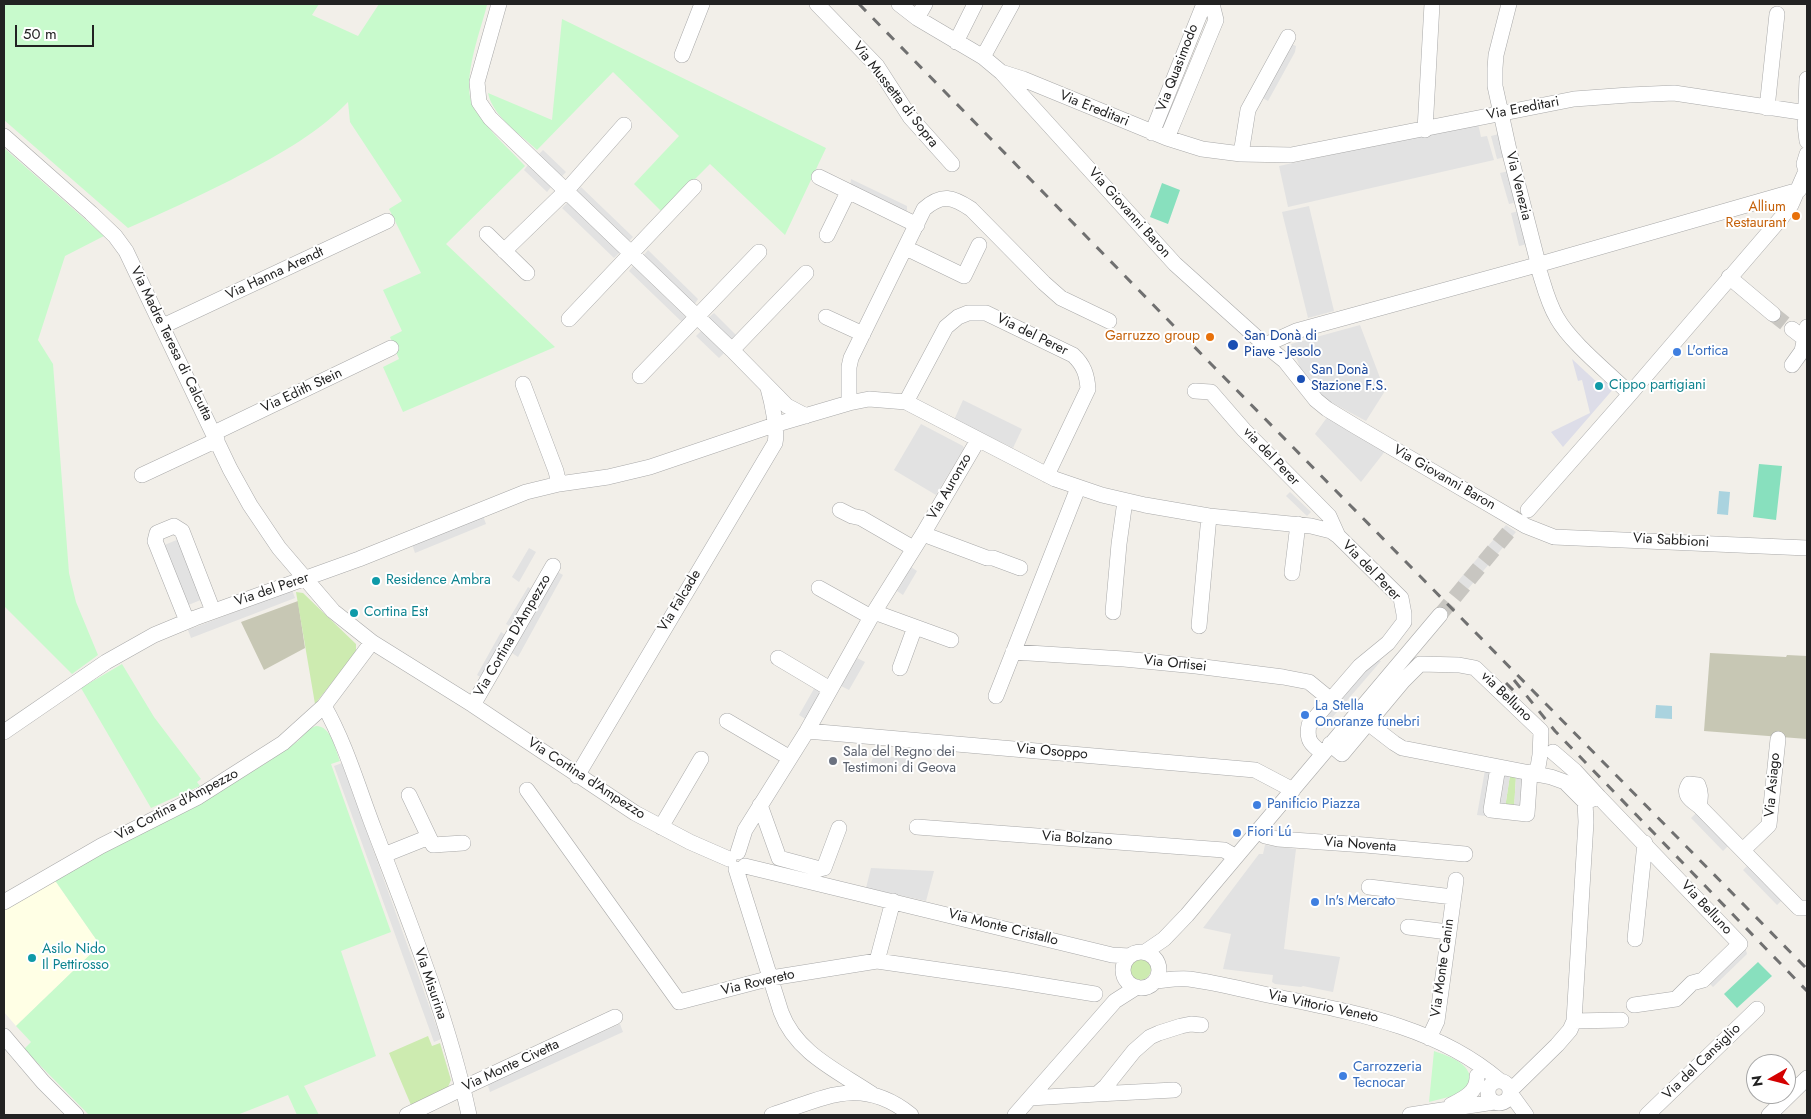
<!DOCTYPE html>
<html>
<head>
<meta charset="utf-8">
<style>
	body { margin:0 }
	#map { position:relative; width:1811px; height:1119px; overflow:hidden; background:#f2efe9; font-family:Jost,sans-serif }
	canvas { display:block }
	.frame { position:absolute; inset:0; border:5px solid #222; pointer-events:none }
	.north { position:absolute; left:1746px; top:1054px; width:50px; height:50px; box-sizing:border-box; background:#fff; border:1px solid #a7a7a7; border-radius:50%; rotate:262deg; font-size:14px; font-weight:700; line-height:20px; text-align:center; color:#222 }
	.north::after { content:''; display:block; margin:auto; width:18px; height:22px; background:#d40000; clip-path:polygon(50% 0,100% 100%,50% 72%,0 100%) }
	.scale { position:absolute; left:15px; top:25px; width:79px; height:22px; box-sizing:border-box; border:2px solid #222; border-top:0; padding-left:6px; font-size:15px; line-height:18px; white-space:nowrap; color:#222; -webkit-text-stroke:4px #fff; paint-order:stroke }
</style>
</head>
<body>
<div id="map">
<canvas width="1811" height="1119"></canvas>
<div class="frame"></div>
<div class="north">N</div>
<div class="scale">50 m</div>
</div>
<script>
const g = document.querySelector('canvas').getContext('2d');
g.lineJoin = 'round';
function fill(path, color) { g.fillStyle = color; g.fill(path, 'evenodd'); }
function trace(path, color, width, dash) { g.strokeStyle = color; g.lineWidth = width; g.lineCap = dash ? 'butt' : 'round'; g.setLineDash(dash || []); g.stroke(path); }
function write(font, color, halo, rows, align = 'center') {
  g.font = font + ' Jost,sans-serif'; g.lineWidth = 4; g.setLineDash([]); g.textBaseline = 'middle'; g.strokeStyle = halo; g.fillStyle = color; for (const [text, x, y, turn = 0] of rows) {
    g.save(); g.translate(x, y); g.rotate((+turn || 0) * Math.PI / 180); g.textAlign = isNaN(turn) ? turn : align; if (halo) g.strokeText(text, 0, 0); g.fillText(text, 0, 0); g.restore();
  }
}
const education = new Path2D(`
	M54,879L100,945L16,1026L4,1012V909Z`);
const construction = new Path2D(`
	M298,601L305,648L264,670L241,622Z
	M1710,653L1786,657L1787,655L1807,656V739L1704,731Z`);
const grass = new Path2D(`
	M296,592L303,593L356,644V652L315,704Z
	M1510,775L1516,776L1514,809L1505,808Z
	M1129 969a11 11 0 1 1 22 0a11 11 0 1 1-22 0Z
	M428,1036L432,1046L440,1043L451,1080L448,1087L411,1105L389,1053Z`);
const park = new Path2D(`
	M4,4H319L312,15L358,36L379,4L487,5C480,33 459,85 475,110C489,131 508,148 525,166L446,244L555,347L403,412L383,367L399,359L390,337L402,331L383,290L421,273L389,209L402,201L350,122L348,102C315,136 273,158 231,180C197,197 163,213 128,228L4,120Z
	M562,19L826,148L785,235L710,164L662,212L634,184L679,136L613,72L537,150C520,134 493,117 488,93L552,120Z
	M4,148L104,236L65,256L38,340L53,364L69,573L76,602L98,655L72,674L4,606Z
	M122,664L154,717L201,779L197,782L200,786L151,808L81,688Z
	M316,726C331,726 335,748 340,761L331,764L391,932L341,951L376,1056L304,1086L319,1115H297L288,1095L237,1115H89L24,1049L31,1042L16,1026L100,945L54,879L91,857L206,800L266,763L298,741L309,729Z
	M1434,1051C1451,1057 1474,1064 1470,1086L1460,1094L1429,1102Z`);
const pitch = new Path2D(`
	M1162,183L1180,190L1168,224L1150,217Z
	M1759,464L1782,466L1776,520L1753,517Z
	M1758,962L1772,976L1737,1008L1724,994Z`);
const parking = new Path2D(`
	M1291,44L1296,46L1295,52L1268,101L1261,97Z
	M1478,123L1481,137L1487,136L1494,160L1288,207L1279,166Z
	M1499,134L1505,157L1497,159L1491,136Z
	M543,150L566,172L561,177L538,155Z
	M528,165L551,187L547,192L524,170Z
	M1509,171L1517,202L1509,204L1500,173Z
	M851,179L907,206V215L850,188Z
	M581,187L633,237L627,243L575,193Z
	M568,202L620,252L614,258L562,208Z
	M1309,206L1334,311L1308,318L1282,212Z
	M1519,211L1528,244L1519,246L1511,213Z
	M648,250L698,299L694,305L643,256Z
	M633,266L687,318L683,323L629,271Z
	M714,313L737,336L732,342L708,318Z
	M1360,325L1385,391L1366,421L1321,397L1301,370L1291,344Z
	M701,331L724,353L719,358L696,336Z
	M963,400L1022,429L1013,448L954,420Z
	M1328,416L1386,450L1361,482L1315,434Z
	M921,424L963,446L964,448L936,495L894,470Z
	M1290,492L1311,512L1307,516L1286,496Z
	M483,516L486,524L415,553L412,544Z
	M1506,525L1516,532L1468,589L1458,581Z
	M179,539L203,599L186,606L162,546Z
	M529,548L536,552L519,582L512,577Z
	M911,567L917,571L903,595L897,591Z
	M556,571L563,575L518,657L512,653Z
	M528,587L534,591L513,628L506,624Z
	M292,590L295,598L191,638L188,630Z
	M501,632L507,636L483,679L477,675Z
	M857,658L865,662L849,690L841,686Z
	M1368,660L1381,661L1331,719L1321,718Z
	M815,687L823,692L807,720L799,715Z
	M874,755L910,759L907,767L871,763Z
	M342,763L441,1039L434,1042L334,766Z
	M1485,770L1493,771L1486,816L1477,815Z
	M1503,773L1510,775L1505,808L1496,807Z
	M1516,776L1524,778L1522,809H1514Z
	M1696,813L1728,846L1723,851L1691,818Z
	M1265,845L1296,849L1284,949L1340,957L1333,992L1303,986L1301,987L1275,984L1272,982L1273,975L1223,969L1231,934L1203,928L1259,854H1263Z
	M1748,865L1782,900L1777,905L1743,870Z
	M871,868L934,871L926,901L866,888Z
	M1745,947L1747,954L1713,987L1709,983Z
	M620,1024L623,1032L490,1092L487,1083Z`);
const plaza = new Path2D(`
	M1572,359L1600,385L1607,379L1615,387L1563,447L1551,432L1590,413L1582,380L1578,381Z`);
const water = new Path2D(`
	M1719,491L1730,492L1728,515L1717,514Z
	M1656,705L1672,706V719L1655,718Z`);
const minorTunnel = new Path2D(`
	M1773,314L1792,329
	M1440,615L1525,512`);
const minor = new Path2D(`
	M499,4L477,82L479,102L490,118L732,350L787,406L806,416
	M817,4L877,66L910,117L952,164
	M899,4L917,18L983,57L1001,72L1023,79L1167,138L1202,149L1241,154L1291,155L1574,99L1629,95L1674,93L1807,113
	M1509,4L1496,55L1495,68V86L1509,150L1537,259
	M917,18L925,4
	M956,42L975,4
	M682,55L702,4
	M983,57L1012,4
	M1001,72L1175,264L1265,345L1285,361L1316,400L1327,409L1355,426L1526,526L1554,537L1807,548
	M1807,79L1805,125L1807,141
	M1767,108L1777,14
	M1425,130L1432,4
	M1152,133L1204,4
	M4,136L91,213L115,236L126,251L230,469L250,505L279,548L333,611L372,642L473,705L635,813L690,842L729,859
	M1167,138L1216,20L1212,4
	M1241,154L1248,110L1288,37
	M1807,154L1804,164L1807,174
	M819,177L917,225
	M487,234L527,273
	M827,235L848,192
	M906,248L964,276L979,245
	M504,251L566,191L624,125
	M1544,263L1799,190
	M1539,270C1544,286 1548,303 1557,318C1571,343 1609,373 1630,394
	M1729,277L1773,314
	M826,317L863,334
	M569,319L694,187
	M163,326L387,221
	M1792,329L1805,339
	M1265,345L1296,331L1533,266
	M732,350L806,273
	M1792,365L1802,351L1807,327
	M640,376L759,252
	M523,384L556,471L559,484
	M1195,391L1211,392L1244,430L1329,516L1338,536
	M906,402L946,327L958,317L968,313H986L1073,355C1084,365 1087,375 1088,389L1047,475
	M849,403V367L851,358L924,209C942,193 953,197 971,209L1044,283L1061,298L1109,321
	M214,433L391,348
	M142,475L217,440
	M840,510L852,516L861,518L913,548
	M1528,510L1630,394L1782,217L1791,205L1806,171
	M923,534L987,558H993L1020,568
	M1292,573L1298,524
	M819,588L871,617
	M874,612L951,640
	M1113,612L1119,544L1125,501
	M187,621L155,541L157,533L174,526L182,531L213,611
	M1199,626L1209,516
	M1013,652L1124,659L1196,666L1283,677L1309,682L1331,700
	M778,658L830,689
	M900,668L915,627
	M996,696L1078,488
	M473,705L553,566
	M324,706C345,742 359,790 374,829C410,923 448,1018 469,1115
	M727,721L790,758
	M1368,723L1394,743L1402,748L1551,777L1565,782L1585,802L1586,822L1574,1021L1570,1030L1557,1045L1510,1091
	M807,731L1255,770L1293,790
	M4,732L106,662L154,635L195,618L359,559L526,492L559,484L608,477L650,467L774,425L849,403L869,399L906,402L1055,479L1102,495L1145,505L1209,516L1311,526L1331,531L1338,536L1401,598L1404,614V622L1388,643L1360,666L1309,725C1306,740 1311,745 1323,753
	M1330,744L1342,754L1403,681L1420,664L1459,665L1475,668L1541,731L1540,755L1537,773
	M1553,752L1575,771L1599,797
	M1498,767L1491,810L1527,814L1530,772
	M577,776L775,443C778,430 772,402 768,388
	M527,790L679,1002L771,978L877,961L1009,980L1095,994
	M409,795L429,837
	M1585,802L1599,797L1740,944L1703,980L1692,983L1676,999L1634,1005
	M760,805L779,858L820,869L824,868L839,828
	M1699,806C1701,797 1701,792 1698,785L1689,784C1682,795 1691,800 1699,806L1799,908H1807
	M661,827L701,759
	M917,827L1224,850L1236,857
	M1258,831L1265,836L1278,839L1365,845L1465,854
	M1743,850L1769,825L1778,739
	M738,852L745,830L807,731L871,617L923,534L978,440
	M384,855L429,837L433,845L463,843
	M745,866L1112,955L1129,956
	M736,869L781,1012C796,1053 838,1071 872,1094
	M1369,887L1453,897
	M4,902L101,846L198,797L283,743L324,706L372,642
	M1408,927L1448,932
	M1635,939L1645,843
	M1123 970a18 18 0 1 1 36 0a18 18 0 1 1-36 0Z
	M1145,952L1164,939L1187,915L1440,615
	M877,961L893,901
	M1155,981C1166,980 1178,978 1189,979C1219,983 1248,991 1278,997C1356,1013 1437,1027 1499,1080
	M1574,1021L1621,1020
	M4,1036L43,1082L76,1115
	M1429,1038L1437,1021L1456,880
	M1488 1092a11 11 0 1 1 22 0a11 11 0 1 1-22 0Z
	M1510,1093L1526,1115
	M1097,1094L1174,1090
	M1030,1098L1097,1094L1106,1086L1134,1051L1150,1037L1159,1033L1181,1026L1191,1024L1201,1025
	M1451,1105C1463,1099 1478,1092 1477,1076
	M407,1115L463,1088L615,1017
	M772,1115C825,1098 861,1075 911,1115
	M1015,1115L1115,1001L1137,987
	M1410,1115L1494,1102
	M1647,1115L1757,1009
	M1769,1115L1807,1078`);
const rail = new Path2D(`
	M859,4L1214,367L1807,969
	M1514,680L1555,731L1807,991
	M1506,683L1519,696`);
const markers = [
	[1796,216,5,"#e8710a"],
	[1210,337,5,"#e8710a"],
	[1233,345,6,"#1a4fb4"],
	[1677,352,5,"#3f7fe0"],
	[1301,379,5,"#1a4fb4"],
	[1599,386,5,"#0f9aa8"],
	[376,581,5,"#0f9aa8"],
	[354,613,5,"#0f9aa8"],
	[1305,715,5,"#3f7fe0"],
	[833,761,5,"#6b7280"],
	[1257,805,5,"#3f7fe0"],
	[1237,833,5,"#3f7fe0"],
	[1315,902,5,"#3f7fe0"],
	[32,958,5,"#0f9aa8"],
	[1343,1076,5,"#3f7fe0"]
];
const streetNames = [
	["Via Quasimodo",1178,68,-69],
	["Via Mussetta di Sopra",895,95,52],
	["Via Ereditari",1094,109,22],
	["Via Ereditari",1523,109,-11],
	["Via Venezia",1518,186,76],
	["Via Giovanni Baron",1129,213,48],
	["Via Hanna Arendt",275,274,-25],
	["Via del Perer",1032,335,26],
	["Via Madre Teresa di Calcutta",171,344,64],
	["Via Edith Stein",302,391,-25],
	["via del Perer",1271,457,46],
	["Via Giovanni Baron",1444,478,30],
	["Via Auronzo",950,487,-60],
	["Via Sabbioni",1671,541,3],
	["Via del Perer",1371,571,46],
	["Via del Perer",272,590,-19],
	["Via Falcade",680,601,-59],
	["Via Cortina D'Ampezzo",513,636,-60],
	["Via Ortisei",1175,664,6],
	["via Belluno",1506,697,44],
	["Via Osoppo",1052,752,5],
	["Via Cortina d'Ampezzo",586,779,33],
	["Via Asiago",1773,785,-85],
	["Via Cortina d'Ampezzo",177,805,-28],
	["Via Bolzano",1077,839,4],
	["Via Noventa",1360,845,4],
	["Via Belluno",1706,908,47],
	["Via Monte Cristallo",1003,928,14],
	["Via Monte Canin",1443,968,-82],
	["Via Rovereto",758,983,-13],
	["Via Misurina",430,984,71],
	["Via Vittorio Veneto",1323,1007,12],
	["Via del Cansiglio",1702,1062,-44],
	["Via Monte Civetta",511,1066,-25]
];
const foodNames = [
	["Allium",1786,208],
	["Restaurant",1786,224],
	["Garruzzo group",1200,337]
];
const transitNames = [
	["San Donà di",1244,337],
	["Piave - Jesolo",1244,353],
	["San Donà",1311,371],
	["Stazione F.S.",1311,387]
];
const shopNames = [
	["L'ortica",1687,352],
	["La Stella",1315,707],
	["Onoranze funebri",1315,723],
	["Panificio Piazza",1267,805],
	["Fiori Lú",1247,833],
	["In's Mercato",1325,902],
	["Carrozzeria",1353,1068],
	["Tecnocar",1353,1084]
];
const cultureNames = [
	["Cippo partigiani",1609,386],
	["Residence Ambra",386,581],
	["Cortina Est",364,613],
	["Asilo Nido",42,950],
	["Il Pettirosso",42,966]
];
const worshipNames = [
	["Sala del Regno dei",843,753],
	["Testimoni di Geova",843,769]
];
fill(education, '#ffffe5');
fill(construction, '#c7c7b4');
fill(grass, '#cdebb0');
fill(park, '#c8facc');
fill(pitch, '#88e0be');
fill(parking, '#e2e2e2');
fill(plaza, '#dddde8');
fill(water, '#aad3df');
trace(minorTunnel, '#c8c6c1', 15, [15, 8]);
trace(minor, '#a9a9a9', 16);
trace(minor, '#fff', 15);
trace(rail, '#707070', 3, [10, 10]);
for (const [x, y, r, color] of markers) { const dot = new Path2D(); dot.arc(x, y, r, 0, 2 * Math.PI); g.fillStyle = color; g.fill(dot); trace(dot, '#fff', 2); }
write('14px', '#222', '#fff', streetNames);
write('14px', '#c56008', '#fff', foodNames, 'right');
write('14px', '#164399', '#fff', transitNames, 'left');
write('14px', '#366cbe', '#fff', shopNames, 'left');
write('14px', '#0d838f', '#fff', cultureNames, 'left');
write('14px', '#5b616d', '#fff', worshipNames, 'left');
</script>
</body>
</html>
